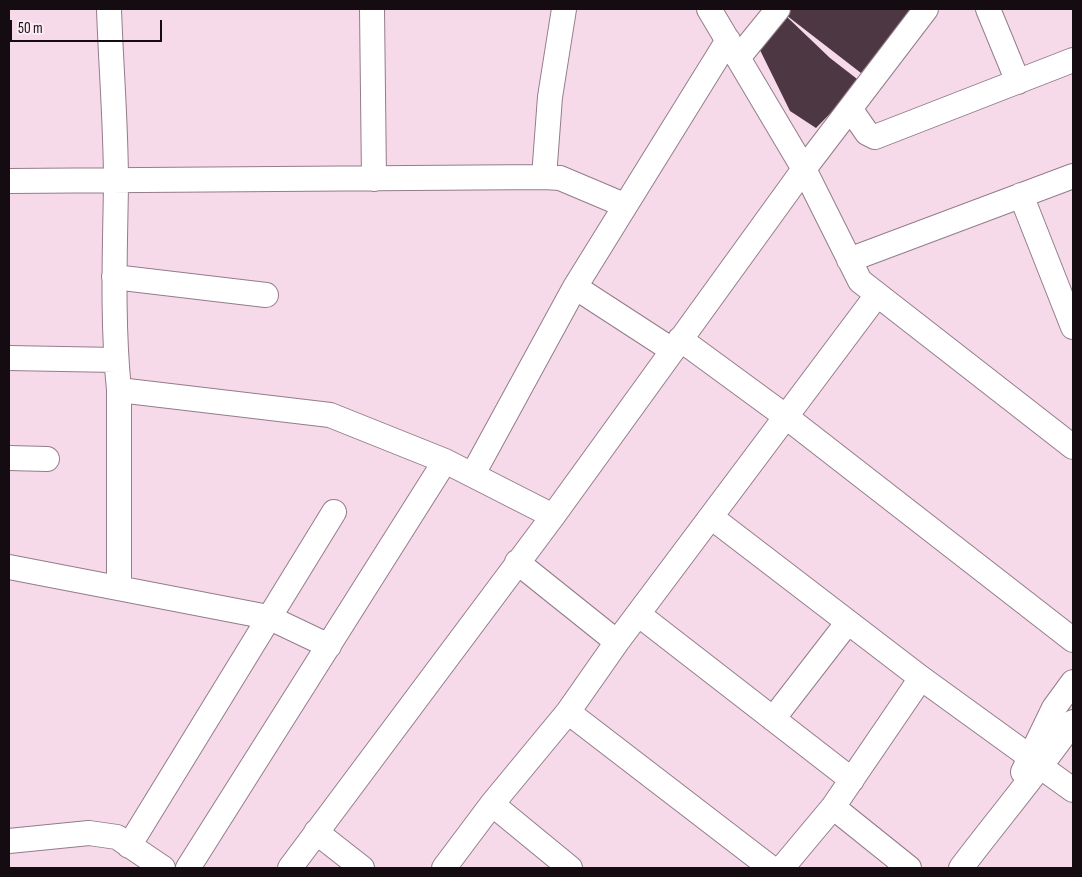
<!DOCTYPE html>
<html>
<head>
<meta charset="utf-8">
<style>
	body { margin:0 }
	#map { position:relative; width:1082px; height:877px; overflow:hidden; background:#f6dae9; font-family:"Sofia Sans Condensed",sans-serif }
	canvas { display:block }
	.frame { position:absolute; inset:0; border:10px solid #150c11; pointer-events:none }
	.scale { position:absolute; left:10px; top:20px; width:152px; height:22px; box-sizing:border-box; border:2px solid #150c11; border-top:0; padding-left:6px; font-size:15px; line-height:18px; white-space:nowrap; color:#150c11; -webkit-text-stroke:4px #fcebf4; paint-order:stroke }
</style>
</head>
<body>
<div id="map">
<canvas width="1082" height="877"></canvas>
<div class="frame"></div>
<div class="scale">50 m</div>
</div>
<script>
const g = document.querySelector('canvas').getContext('2d');
g.lineJoin = 'round';
function fill(path, color) { g.fillStyle = color; g.fill(path, 'evenodd'); }
function trace(path, color, width, dash) { g.strokeStyle = color; g.lineWidth = width; g.lineCap = dash ? 'butt' : 'round'; g.setLineDash(dash || []); g.stroke(path); }
const building = new Path2D(`
	M790,9H912L861,73L786,15Z
	M786,16L830,58L861,82L816,128L790,111L759,48Z`);
const minor = new Path2D(`
	M109,9C111,67 116,126 116,184C115,252 112,321 119,390V587
	M372,9L374,179
	M709,9L804,169L860,281L1073,447
	M988,9L1018,82
	M738,58L778,9
	M851,110L867,133L875,137L1073,60
	M544,177L550,97L564,9
	M9,181L544,177L560,178L624,205
	M1021,195L1073,327
	M849,260L1073,176
	M114,277L266,295
	M575,287L672,350
	M680,339L785,416L1073,640
	M9,358L116,360
	M119,390L330,415L445,461L553,516
	M9,458L47,459
	M473,474L575,287L728,40
	M711,517L921,678L1030,757
	M517,562L617,642
	M9,567L268,617L329,646
	M638,614L852,780
	M568,712L771,868
	M773,719L848,622
	M1041,767L1073,790
	M1023,772L1054,708L1073,682
	M492,804L570,868
	M833,807L909,868
	M316,832L362,868
	M9,841L89,833L117,837L163,868
	M129,846L334,512
	M188,868L445,461
	M290,868L553,516L804,169L926,9
	M444,868L492,804L568,712L617,642L877,295
	M782,868L833,807L921,678
	M961,868C998,819 1038,772 1073,722`);
fill(building, '#4c3743');
trace(minor, '#947c8a', 26);
trace(minor, '#fff', 24);
</script>
</body>
</html>
